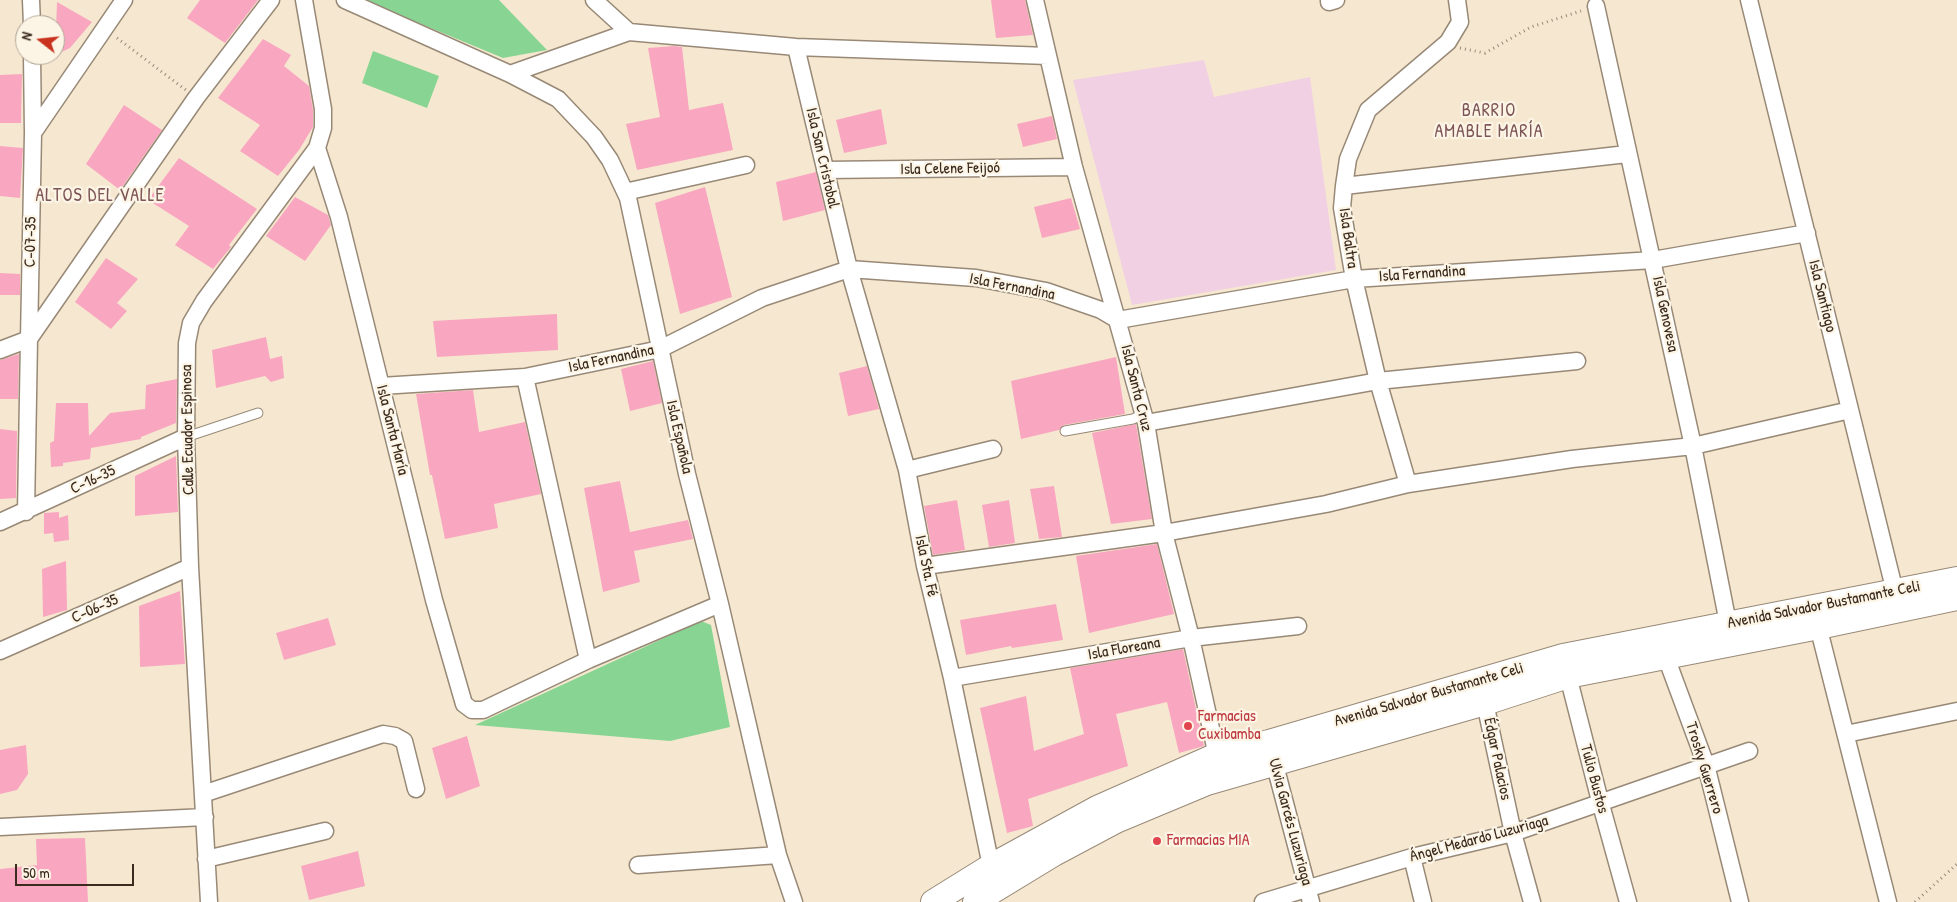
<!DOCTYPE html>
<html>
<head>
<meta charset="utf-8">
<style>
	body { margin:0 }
	#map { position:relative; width:1957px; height:902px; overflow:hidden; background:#f6e8d0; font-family:"Patrick Hand",sans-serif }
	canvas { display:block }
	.north { position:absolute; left:15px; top:15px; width:50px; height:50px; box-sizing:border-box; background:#fcf5e5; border:1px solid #afa495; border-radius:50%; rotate:286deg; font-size:14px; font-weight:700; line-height:20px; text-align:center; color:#3b2a1e }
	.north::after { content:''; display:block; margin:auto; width:18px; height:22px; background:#c8321e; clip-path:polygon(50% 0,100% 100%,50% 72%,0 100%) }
	.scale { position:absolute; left:15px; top:864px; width:119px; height:22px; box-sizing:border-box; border:2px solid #3b2a1e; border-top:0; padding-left:6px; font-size:15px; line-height:18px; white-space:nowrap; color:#3b2a1e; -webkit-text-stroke:4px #fcf5e5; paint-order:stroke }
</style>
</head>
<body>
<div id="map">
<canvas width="1957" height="902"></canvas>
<div class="north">N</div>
<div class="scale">50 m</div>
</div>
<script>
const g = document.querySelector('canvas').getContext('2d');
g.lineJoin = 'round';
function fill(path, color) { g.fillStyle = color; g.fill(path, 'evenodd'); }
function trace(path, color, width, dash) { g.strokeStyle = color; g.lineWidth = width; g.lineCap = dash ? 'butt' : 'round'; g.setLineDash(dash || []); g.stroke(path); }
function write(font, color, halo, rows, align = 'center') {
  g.font = font + ' "Patrick Hand",sans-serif'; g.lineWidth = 4.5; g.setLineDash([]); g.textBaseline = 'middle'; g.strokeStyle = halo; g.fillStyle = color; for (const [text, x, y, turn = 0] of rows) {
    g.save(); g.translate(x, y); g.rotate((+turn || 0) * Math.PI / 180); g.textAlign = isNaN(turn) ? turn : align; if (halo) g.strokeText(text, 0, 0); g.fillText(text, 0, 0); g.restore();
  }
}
const built = new Path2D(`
	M1204,60L1214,97L1310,77L1336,270L1132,305L1073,80Z`);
const green = new Path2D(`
	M363,0H499L547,50L503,58Z
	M373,51L439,76L427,108L362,83Z
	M701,621L711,625L730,727L670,741L475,725Z`);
const building = new Path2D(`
	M200,0H258L225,43L187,18Z
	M991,0H1025L1033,35L996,38Z
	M57,2L92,22L70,48L55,55Z
	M263,39L291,55L284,66L309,86L313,110V127L299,150L278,176L240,151L260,125L218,98Z
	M674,46L682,47L689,110L723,103L733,150L637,170L626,124L660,117L648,48Z
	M22,74L21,123H0V75Z
	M124,105L162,130L120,190L86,164Z
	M881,109L887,144L844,153L836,120Z
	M1052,116L1057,139L1023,147L1017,124Z
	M0,146L23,148L20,198L0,196Z
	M179,158L257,209L229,245L231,247L213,269L175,245L189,226L148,200Z
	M816,172L825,210L783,221L776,182Z
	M705,187L732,297L680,314L655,203Z
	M295,197L328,215L331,225L305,261L266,236Z
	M1071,198L1080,229L1042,238L1034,207Z
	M106,258L138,279L117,303L127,311L111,329L75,302Z
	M0,273L20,274V295H0Z
	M557,314L558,350L437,357L433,321Z
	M266,337L270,359L282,356L284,378L271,382L265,376L216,388L212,350Z
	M19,354L18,399H0V360Z
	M1116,357L1125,414L1064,425L1059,430L1021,439L1011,381Z
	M653,361L662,403L630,411L621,369Z
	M867,366L879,409L848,416L839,373Z
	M177,379L176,423L141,437V439L91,448L90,459L63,463V466L51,467L50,443L54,441L56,403H88L89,436L110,413L145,409L146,385Z
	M473,390L479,432L525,422L541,494L494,504L498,528L445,539L432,475H430L416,394Z
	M1136,424L1152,519L1111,524L1092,433Z
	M0,429L17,431L16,498L0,499Z
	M176,456L178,512L135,516V476Z
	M620,481L630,532L688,520L693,539L634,551L640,582L603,592L584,488Z
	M1054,486L1062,537L1039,539L1030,489Z
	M957,500L965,550L933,555L924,506Z
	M1009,500L1015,543L989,547L982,505Z
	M59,512V518L68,515L69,540L54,542L53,533L44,534V513Z
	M1157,544L1174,614L1089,633L1076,556Z
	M66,561L67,610L43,617L42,569Z
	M180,591L185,664L140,667L139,606Z
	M1056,604L1063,640L1012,648L1011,646L966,655L960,620Z
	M328,618L336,645L284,660L276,633Z
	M1183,649L1204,746L1179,753L1167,702L1116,714L1128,766L1028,799L1033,826L1007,833L980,708L1026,696L1034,751L1084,734L1070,668Z
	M467,736L480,786L446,799L432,748Z
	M26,745L28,774L17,790L0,794V750Z
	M85,838L88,902H0V869L37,865L36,839Z
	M358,851L365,886L309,900L301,866Z`);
const path = new Path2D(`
	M117,38L186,90
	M1460,48L1485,53L1531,27L1581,11
	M1915,902L1957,864`);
const lane = new Path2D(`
	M1065,431L1133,419L1143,414
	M186,437L258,413`);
const street = new Path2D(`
	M31,0L32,25
	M345,0L510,74L558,99L594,137L610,160L628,198L687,474L720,604L778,855L794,902
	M594,0L629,32
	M1035,0L1074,167L1146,423L1164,533L1191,638L1219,765
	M1329,0V2L1336,0
	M1749,0L1895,592
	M1596,6L1693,446L1728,623
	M796,47L849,269L907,470L925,566L952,678L991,866L996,875
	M510,74L629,32L796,47L1048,56
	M33,133L124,0
	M317,148L339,217L434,600L464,704L472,710H483L588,660L720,604
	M825,170L1074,167
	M1344,186L1627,154
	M625,192L746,165
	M0,350L29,339L33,133L32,55
	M525,377L588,660
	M381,386L525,377L660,349L762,298L849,269L976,278L1046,291L1101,310L1118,320L1354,279L1653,260L1807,233
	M1146,423L1378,381L1577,361
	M907,470L993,449
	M1408,484L1378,381L1354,279L1342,208L1344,186L1348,159L1368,110L1448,42L1460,22L1457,0
	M26,512L29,339L196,98L271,0
	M0,522L186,437
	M925,566L1164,533L1326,504L1408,484L1572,459L1693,446L1850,410
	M1816,618L1888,902
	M1663,649L1706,765L1740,902
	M0,651L190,567
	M1566,668L1600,801L1628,902
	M952,678L1191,638L1298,626
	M1485,703L1513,833L1532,902
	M1846,734L1957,711
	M1272,754L1311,902
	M203,794L383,734L395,736L404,741L416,789
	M0,827L205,817
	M1412,857L1423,902
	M206,859L325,831
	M638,865L778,855
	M209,902L190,567L186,437L187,343L191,323L204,301L317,148L323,128V109L304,0
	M1263,902L1412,857L1513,833L1749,751`);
const secondary = new Path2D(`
	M933,902L991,866L1097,808L1217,755L1269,742L1563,656L1957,579
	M975,902L1054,854L1116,821L1207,783L1485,703L1568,676L1819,627L1957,598`);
const markers = [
	[1188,726,5,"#e0444e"],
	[1157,841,5,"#e0444e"]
];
const streetNames = [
	["Isla San Cristobal",822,158,77],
	["Isla Celene Feijoó",950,169,-1],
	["Isla Baltra",1348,238,82],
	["C-07-35",31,242,-89],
	["Isla Fernandina",1422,274,-4],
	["Isla Fernandina",1012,287,11],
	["Isla Santiago",1822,296,76],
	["Isla Genovesa",1665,314,78],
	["Isla Fernandina",611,359,-12],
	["Isla Santa Cruz",1136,388,76],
	["Calle Ecuador Espinosa",188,430,-91],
	["Isla Santa María",392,430,76],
	["Isla Española",679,437,77],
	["C-16-35",93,480,-25],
	["Isla Sta. Fé",926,566,78],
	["Avenida Salvador Bustamante Celi",1824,605,-11],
	["C-06-35",95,609,-24],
	["Isla Floreana",1124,649,-10],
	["Avenida Salvador Bustamante Celi",1429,695,-16],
	["Édgar Palacios",1497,759,78],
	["Trosky Guerrero",1704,768,73],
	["Tulio Bustos",1594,779,75],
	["Ulvia Garcés Luzuriaga",1290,822,75],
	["Ángel Medardo Luzuriaga",1479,839,-15]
];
const healthNames = [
	["Farmacias",1198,717],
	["Cuxibamba",1198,735],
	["Farmacias MIA",1167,841]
];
const neighbourhoodNames = [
	["BARRIO",1489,111],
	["AMABLE MARÍA",1489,132],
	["ALTOS DEL VALLE",100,196]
];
fill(built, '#f1d0e3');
fill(green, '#88d593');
fill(building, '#f9a6c0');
trace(lane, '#988977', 11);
trace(street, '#988977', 19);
trace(secondary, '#988977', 26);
trace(path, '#988977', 3, [1, 4]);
trace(lane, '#fff', 9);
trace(street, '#fff', 16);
trace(secondary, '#fff', 24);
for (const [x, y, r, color] of markers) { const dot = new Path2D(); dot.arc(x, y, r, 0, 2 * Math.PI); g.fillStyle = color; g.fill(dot); trace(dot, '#fcf5e5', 2); }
write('16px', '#3b2a1e', '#fcf5e5', streetNames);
write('16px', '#be3a42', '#fcf5e5', healthNames, 'left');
g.letterSpacing = '1px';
write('18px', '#7e5557', '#fcf5e5', neighbourhoodNames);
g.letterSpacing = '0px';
</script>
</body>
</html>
